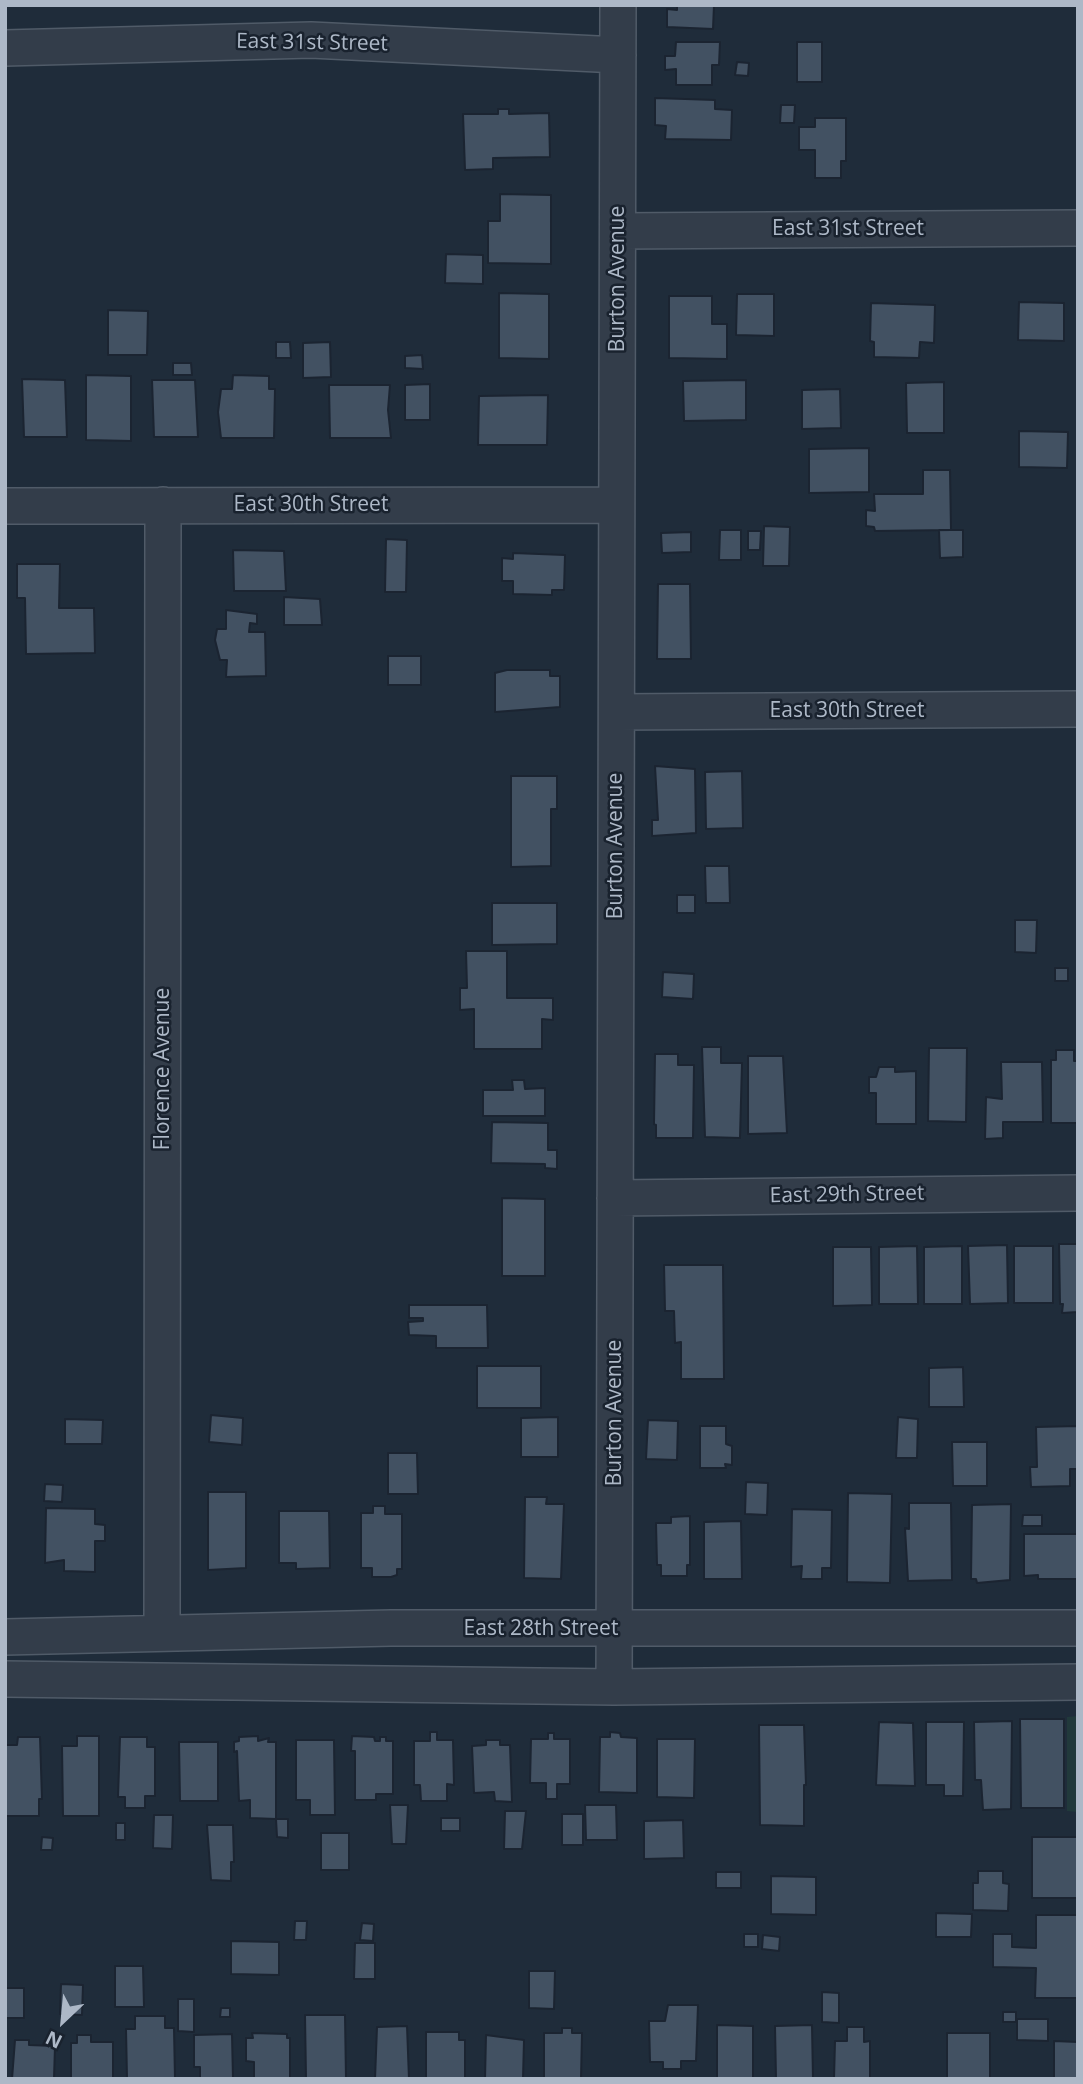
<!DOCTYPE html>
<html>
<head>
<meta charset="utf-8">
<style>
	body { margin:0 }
	#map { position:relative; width:1083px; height:2084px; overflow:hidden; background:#1f2c3a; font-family:"Open Sans",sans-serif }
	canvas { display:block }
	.frame { position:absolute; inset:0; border:7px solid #adb8c7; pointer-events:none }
	.north { position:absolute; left:28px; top:1986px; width:70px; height:70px; -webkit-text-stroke:5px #19222e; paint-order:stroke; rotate:206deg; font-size:19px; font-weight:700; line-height:28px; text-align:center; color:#adb8c7 }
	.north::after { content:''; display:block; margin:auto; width:24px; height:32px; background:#adb8c7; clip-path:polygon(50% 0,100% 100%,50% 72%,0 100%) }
</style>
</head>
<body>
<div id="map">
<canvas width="1083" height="2084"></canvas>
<div class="frame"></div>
<div class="north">N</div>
</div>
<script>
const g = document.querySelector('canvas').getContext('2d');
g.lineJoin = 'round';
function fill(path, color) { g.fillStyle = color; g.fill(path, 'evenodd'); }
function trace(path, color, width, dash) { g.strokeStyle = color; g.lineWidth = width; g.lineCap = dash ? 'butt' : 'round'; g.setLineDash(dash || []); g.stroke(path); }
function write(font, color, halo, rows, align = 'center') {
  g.font = font + ' "Open Sans",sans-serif'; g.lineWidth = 5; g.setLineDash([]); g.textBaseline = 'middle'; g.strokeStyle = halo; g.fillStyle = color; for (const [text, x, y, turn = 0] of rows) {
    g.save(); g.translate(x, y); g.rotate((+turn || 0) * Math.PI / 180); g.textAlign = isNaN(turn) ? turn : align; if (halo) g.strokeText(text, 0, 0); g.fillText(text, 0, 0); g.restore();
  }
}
const green = new Path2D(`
	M1078,1716V1812L1067,1811V1717Z`);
const building = new Path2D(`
	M677,5H714L713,29L667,27V9L677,10Z
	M676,42H720L719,65H712V85H676V69L665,70V56H675Z
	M797,42H822V82H797Z
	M737,62L749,63L748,76L735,75Z
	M655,98L715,100V109L732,110L731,140L665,139L666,126L655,125Z
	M781,105H795L794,123H780Z
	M498,109H509V114L549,113L550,157L493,158V169L465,170L463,114H498Z
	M815,118H846V161H841V178H815V150H799V127H815Z
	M500,194L551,195V264L488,263V221H500Z
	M446,254L483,255V284L445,283Z
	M499,293L549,294V359L499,358Z
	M737,294H774V336L736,335Z
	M669,296H712V324H727V359L669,358Z
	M1019,302L1064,303V341L1018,340Z
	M871,303L935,305L934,343L920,342L919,358L874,357V342L870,341Z
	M108,310L148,311L147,355H108Z
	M276,342H290L291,358H276Z
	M330,342L331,377L303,378V343Z
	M422,355L423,369L405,368V356Z
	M173,363H191L192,375H173Z
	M86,375L131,376V441L86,440Z
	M233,375L269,376V389H275L274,438H221L218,412L221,389H232Z
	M22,379L65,380L67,437H24Z
	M152,380H195L198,437H154Z
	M746,380V420L684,421L683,381Z
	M944,382V433H907L906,383Z
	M430,384V420H405V385Z
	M329,385H390L388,410L391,438H330Z
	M840,389L841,428L802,429V390Z
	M548,395L547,445H478L479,396Z
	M1019,431L1068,432L1067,468L1019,467Z
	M869,448V492L809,493V449Z
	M923,470H950L951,530L875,531L874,527L866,526V510L875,511L874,494H923Z
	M764,526L790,527L789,566H763Z
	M720,530H741V560H719Z
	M939,530H963V557L940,558Z
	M748,531H761L760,550H748Z
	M691,532V552L662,553L661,533Z
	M386,539L407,540L406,592H385Z
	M233,550L284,551L286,591H234Z
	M513,553L565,555L564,590H552V595L513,594V581H502V558L513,559Z
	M17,564H60L59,608H94L95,653L26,654L25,598H17Z
	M658,584H690L691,659H657Z
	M284,597L320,599L322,625H284Z
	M226,610L257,614V624L250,623L249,632H265L266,676L226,677L227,660H220L215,640L217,629H226Z
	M388,656H421V685H388Z
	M507,670H550V676H560V707L495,712V673Z
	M655,766L695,769L696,833L652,836V820H658Z
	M742,771L743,828L706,829L705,772Z
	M511,776H557V809H551V866L511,867Z
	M705,866H729L730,903H706Z
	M677,895H695V913H677Z
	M492,903H557V944L492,945Z
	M1015,920H1037L1036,953L1015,952Z
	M466,951H507V998H553V1020L542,1019V1049H474V1009L460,1010V988H467Z
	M1055,968H1068V981H1055Z
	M663,972L694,974L693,999L662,997Z
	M702,1047H721V1063H742L740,1138L705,1137Z
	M929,1048H967L966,1122L928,1121Z
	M1056,1050H1074V1061H1078V1123H1051V1060H1056Z
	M655,1054H678V1065H694L693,1138H656V1125L654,1124Z
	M748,1056H783L787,1133L748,1134Z
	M1001,1062H1042L1043,1122H1003V1138L985,1139L986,1097L1002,1099Z
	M879,1067H895V1072L916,1071V1124H876V1093H869V1077H876Z
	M512,1080H524L525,1089L545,1088V1116H483V1090H513Z
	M492,1122L548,1123V1150H557V1169L545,1168V1164L491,1163Z
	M502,1198L545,1199V1276H502Z
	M1059,1244H1078V1312L1062,1313L1063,1304H1060Z
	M1007,1245L1008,1303L970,1304L968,1246Z
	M917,1246L918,1304H879V1247Z
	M962,1246V1304H924V1247Z
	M1014,1246H1053V1303H1014Z
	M833,1247H871L872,1305L833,1306Z
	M664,1265H723L724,1379H681V1342L675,1343L674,1311H665Z
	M409,1305H487L488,1348H436V1336L409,1335L408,1322L423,1321V1318H409Z
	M477,1366H541V1408H477Z
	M963,1367L964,1407H929V1368Z
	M211,1415L243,1418L242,1445L209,1442Z
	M558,1417V1457H521V1418Z
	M898,1417L918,1419L917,1458H896Z
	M65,1419L103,1420L102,1444H65Z
	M648,1420L678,1421L677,1460L646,1459Z
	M700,1426H726V1444L732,1446V1465L725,1464L726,1468H700Z
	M1078,1426V1469H1070V1486L1031,1487L1030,1467H1037L1036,1427Z
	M952,1442H987V1486H953Z
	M388,1453H417L418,1494H388Z
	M746,1482L768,1483L767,1515L745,1514Z
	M45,1484L63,1485L62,1502L44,1501Z
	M208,1492H246V1568L208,1570Z
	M848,1493L892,1494L890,1583L847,1582Z
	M525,1497H547L546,1504H564L561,1579L524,1578Z
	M909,1503H951L952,1580L908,1581L905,1528L909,1529Z
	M1011,1504L1010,1580L977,1583L976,1579H971L972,1505Z
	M373,1506H385V1514H402V1569H397V1575L391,1577H372V1568H361V1513H373Z
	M46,1508L95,1509V1524L105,1525V1541H95V1572L64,1571V1560L45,1563Z
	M792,1509L832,1510L831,1568H822V1579H801L802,1566L791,1567Z
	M279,1511H329L330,1568L296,1569V1563H279Z
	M1023,1515H1042V1526H1022Z
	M690,1516V1565H687V1576H661V1565H657L656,1523H671V1517Z
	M741,1521L742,1579H704V1522Z
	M1024,1534H1078V1579H1038V1575L1024,1576Z
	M1020,1719H1064V1808H1021Z
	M1012,1721L1011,1809L983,1810L981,1780H975L974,1722Z
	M879,1722L913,1723L915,1786L876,1785Z
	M926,1722H964L963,1796H944V1785H926Z
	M759,1725H804L806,1785H804V1826L760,1825Z
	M430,1732H437V1740H453L454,1785L447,1784V1801H421L420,1785H414V1741H430Z
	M610,1732L620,1733L621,1737L637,1738V1793L599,1792L600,1737H610Z
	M548,1733H554V1739H570V1784H557V1799H546V1783H530L531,1739H548Z
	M77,1736H99V1816H63L62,1746H77Z
	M258,1736V1741L269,1738L268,1742H276V1819L250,1818V1800L239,1801L237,1751L234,1752V1742L239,1741V1737Z
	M352,1736L374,1737L375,1741H380V1737H386V1741H393V1794H376V1800H355V1751H351Z
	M18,1737H40L42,1799H39V1816H5V1745H17Z
	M120,1737H147V1747H155V1796H145V1808H125V1797H118Z
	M657,1739H695L694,1798L657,1797Z
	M296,1740H334L335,1815H310V1800H296Z
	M486,1740H500V1745H510L512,1802L495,1801L494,1792L474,1793L472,1746L486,1745Z
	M179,1742H218V1801H180Z
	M390,1805H408L406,1844H392Z
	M585,1805H616L617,1840H586Z
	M505,1811H526L522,1849H504Z
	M562,1814H583V1845H562Z
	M154,1815H173L172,1849L153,1848Z
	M441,1818H460V1831H441Z
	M276,1819H288V1838L277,1837Z
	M683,1820L684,1858L644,1859V1821Z
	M116,1823H125V1840H116Z
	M207,1825H233L234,1862H231V1881L211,1880Z
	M321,1833H349V1870H321Z
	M42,1837L53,1838L52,1850H41Z
	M1032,1837H1078V1898H1032Z
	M978,1871H1003V1883L1009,1884L1008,1911L973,1910V1883H978Z
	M716,1872H741V1888H716Z
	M771,1876L816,1877V1915L771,1914Z
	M936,1913L972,1914L971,1937H936Z
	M1036,1915H1078V1998H1035L1036,1968L993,1967V1934H1012V1947L1036,1948Z
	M295,1921H307L306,1940H294Z
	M362,1923L374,1924L373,1941L360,1940Z
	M744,1934H758V1947H744Z
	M763,1935L780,1937L779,1951L762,1949Z
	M231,1941L279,1942V1975L231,1974Z
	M355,1943H375V1979H354Z
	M115,1966H143L144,2007H115Z
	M529,1971H555L554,2009L529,2008Z
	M61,1984L83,1985L82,2015L60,2014Z
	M5,1988H24V2018H5Z
	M822,1992L839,1993V2023L822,2022Z
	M178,1999H194V2032L178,2031Z
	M668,2005H698L696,2061H681V2069H663V2062H650L649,2021H665Z
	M221,2008H230V2017H220Z
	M1003,2012H1016V2022H1003Z
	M305,2015H345L346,2079H306Z
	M135,2016H165V2028H174L175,2079H127L126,2029H135Z
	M1017,2019H1048V2041L1017,2040Z
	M717,2025L753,2026V2079H717Z
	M812,2025L813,2079H776L775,2026Z
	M407,2026L409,2079H375L377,2027Z
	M847,2027H864V2042L870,2041V2079H834L835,2041H847Z
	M562,2028H572V2033H582L581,2079H544V2033H562Z
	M426,2032H459V2040H465V2079H426Z
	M252,2033L287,2034V2038H290V2079H254V2062L246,2061V2038H253Z
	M947,2033H990V2079H947Z
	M232,2034L233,2079H200V2067H194V2035Z
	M77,2035H91V2042H113V2079H71V2043H77Z
	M486,2035L524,2040L523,2079H485Z
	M15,2040H29V2045L55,2046L54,2079H12Z
	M1054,2041L1078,2042V2079H1054Z`);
const minor = new Path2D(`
	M5,48L311,40L618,55
	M619,231L1078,228
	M5,506L616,505
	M617,712L1078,709
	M615,1198L1078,1193
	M162,1633L163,505
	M5,1637L391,1628H1078
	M5,1679L614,1687L1078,1682
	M614,1687L618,5`);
const streetNames = [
	["East 31st Street",312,43,1],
	["East 31st Street",848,229],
	["Burton Avenue",618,279,-90],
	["East 30th Street",311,505],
	["East 30th Street",847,711],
	["Burton Avenue",616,846,-90],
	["Florence Avenue",163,1069,-90],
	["East 29th Street",847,1195,-1],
	["Burton Avenue",615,1413,-90],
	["East 28th Street",541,1629]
];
fill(green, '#21393b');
fill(building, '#425162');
trace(building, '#1b2431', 2);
trace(minor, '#505b68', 38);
trace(minor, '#333d4a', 35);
write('21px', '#adb8c7', '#19222e', streetNames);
</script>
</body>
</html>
